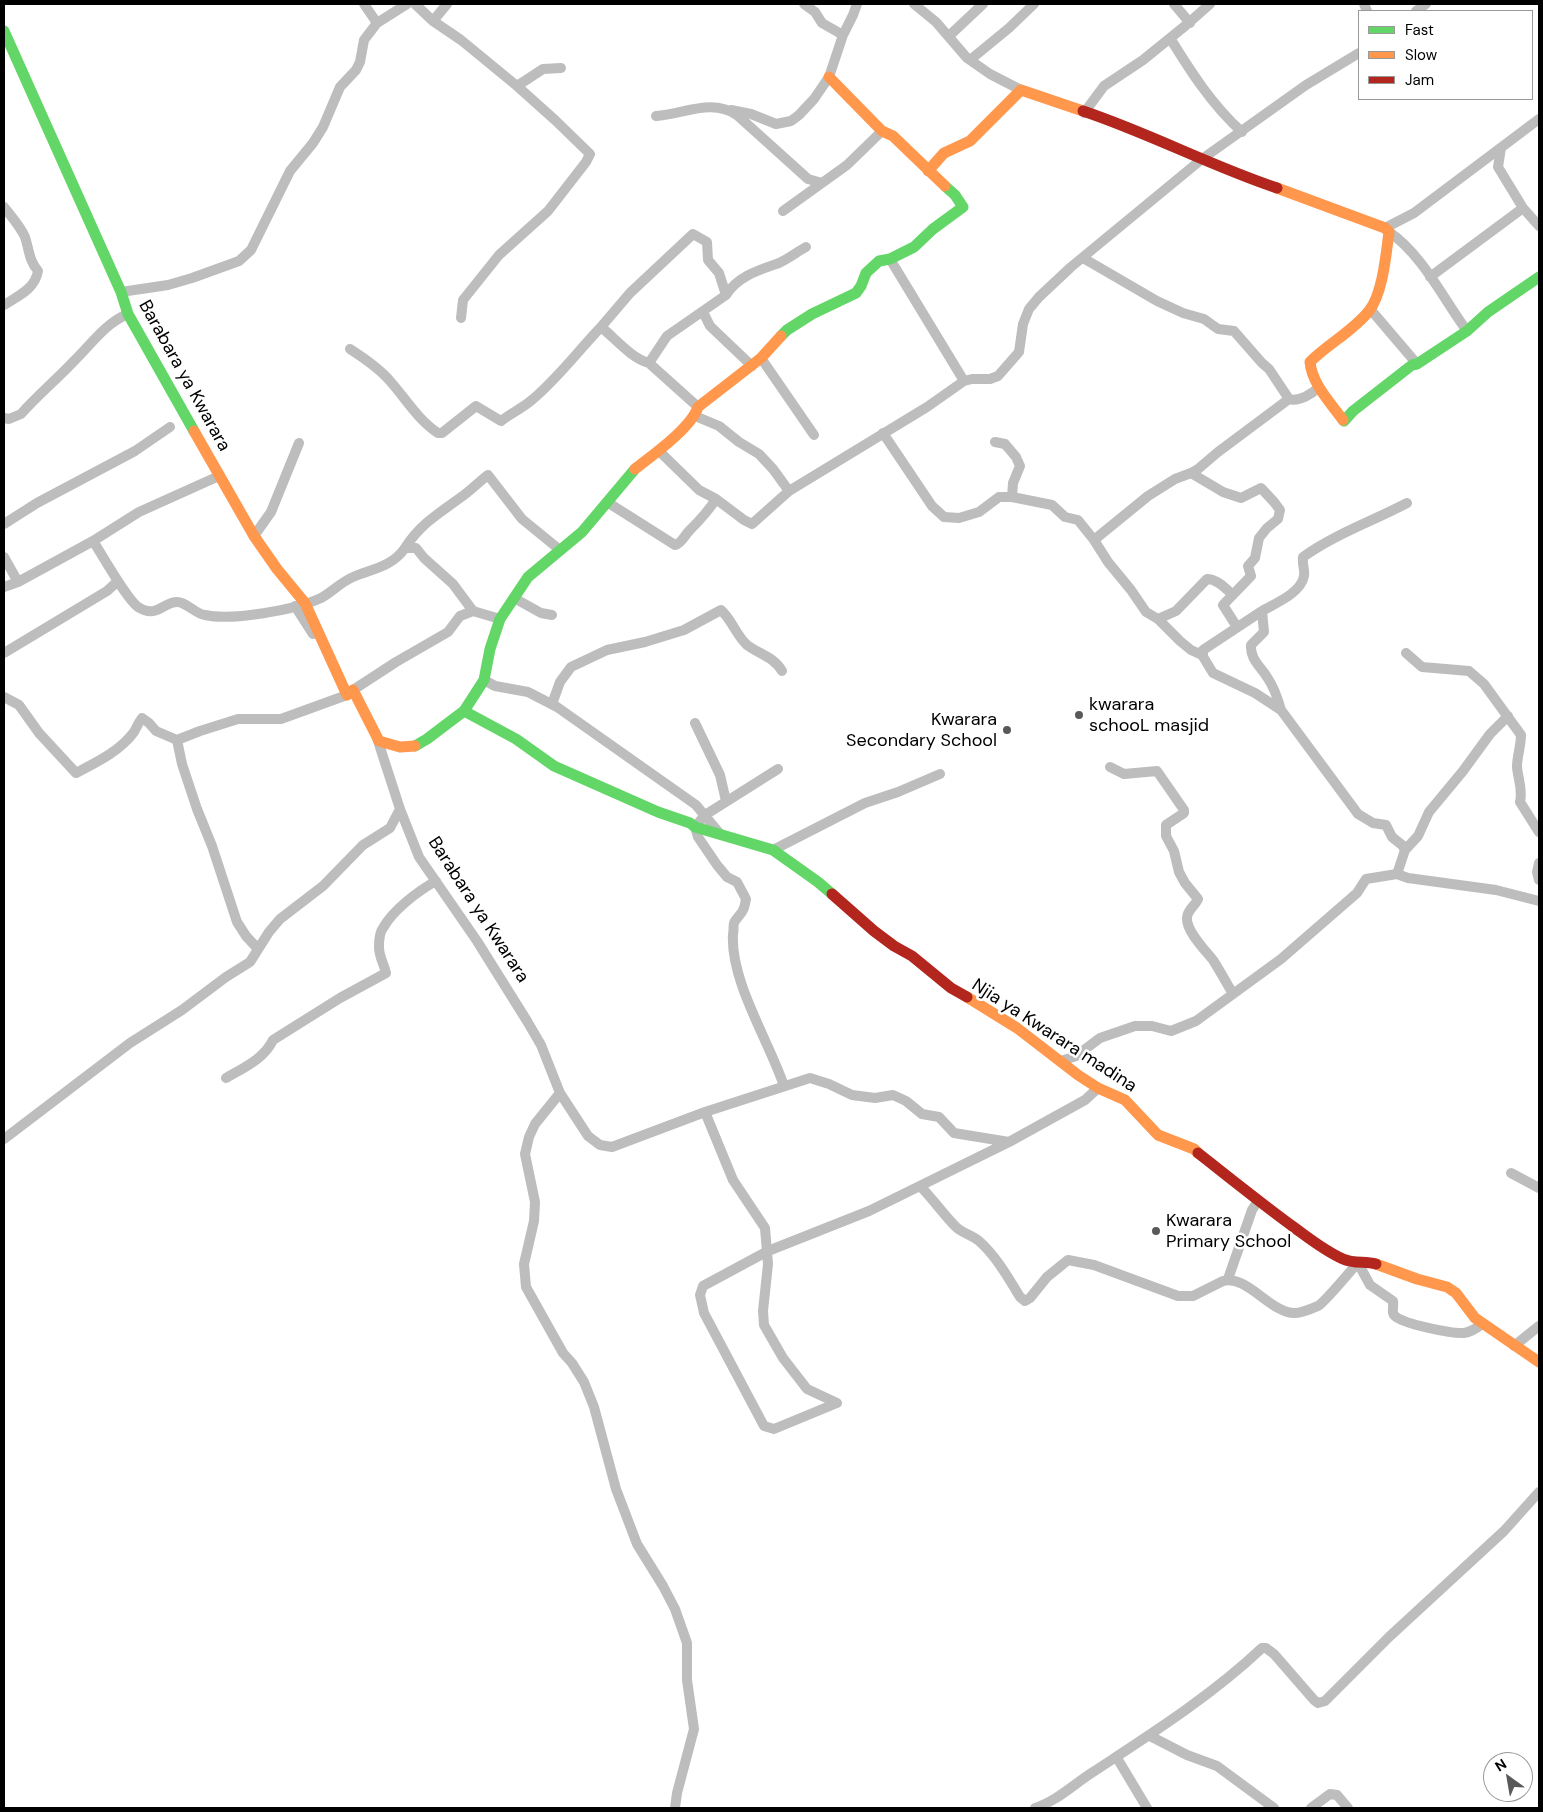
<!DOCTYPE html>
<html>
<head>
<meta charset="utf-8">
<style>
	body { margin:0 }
	#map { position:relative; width:1543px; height:1812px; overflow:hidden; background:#fff; font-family:"DM Sans",sans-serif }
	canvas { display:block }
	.frame { position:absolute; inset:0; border:5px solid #000; pointer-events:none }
	.legend { position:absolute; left:1358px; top:10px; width:175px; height:90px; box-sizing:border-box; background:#fff; border:1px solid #999; margin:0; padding:6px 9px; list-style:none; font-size:15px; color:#000 }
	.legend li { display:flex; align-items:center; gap:10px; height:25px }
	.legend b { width:25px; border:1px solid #999 }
	.north { position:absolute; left:1483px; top:1752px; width:50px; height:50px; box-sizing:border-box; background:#fff; border:1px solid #999; border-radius:50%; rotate:328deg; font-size:14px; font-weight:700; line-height:20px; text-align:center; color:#000 }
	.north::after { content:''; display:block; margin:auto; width:18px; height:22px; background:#595959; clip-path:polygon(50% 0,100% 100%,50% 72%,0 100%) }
</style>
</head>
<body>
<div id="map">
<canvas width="1543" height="1812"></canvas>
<div class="frame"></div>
<ul class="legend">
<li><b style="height:6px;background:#63d668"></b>Fast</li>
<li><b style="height:6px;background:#ff974d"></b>Slow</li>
<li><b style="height:6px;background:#b3261e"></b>Jam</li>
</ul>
<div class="north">N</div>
</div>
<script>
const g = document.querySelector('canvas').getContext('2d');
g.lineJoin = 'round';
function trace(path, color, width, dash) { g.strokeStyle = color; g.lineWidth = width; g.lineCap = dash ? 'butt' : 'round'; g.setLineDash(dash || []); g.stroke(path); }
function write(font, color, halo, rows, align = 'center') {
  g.font = font + ' "DM Sans",sans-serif'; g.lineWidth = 5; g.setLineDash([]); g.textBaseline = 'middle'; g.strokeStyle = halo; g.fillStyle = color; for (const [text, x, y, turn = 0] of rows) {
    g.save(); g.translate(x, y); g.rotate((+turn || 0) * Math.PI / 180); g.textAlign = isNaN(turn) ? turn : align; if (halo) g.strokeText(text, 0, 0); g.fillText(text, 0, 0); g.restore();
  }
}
const street = new Path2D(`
	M364,4L377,23
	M415,4L433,21L461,40L517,86L555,120L590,154L586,162L548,211L499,255L463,300L461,318
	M804,4L815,12L822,23L843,35L853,15L857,4
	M914,4L936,22L967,58L990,74L1021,90
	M1174,4L1190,23
	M1364,4L1367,11
	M1416,11L1426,4
	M433,21L447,4
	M949,36L983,4
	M1170,38C1191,72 1212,105 1242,132
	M970,60L1009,28L1034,4
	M517,86L543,69L561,68
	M731,110L751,114L776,124L791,121L799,115L814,99L829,77L843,35
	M1084,113L1104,86L1143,60L1185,26L1210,4
	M656,116C684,114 712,98 737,115L808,179L822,183
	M1501,148L1498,167L1523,208L1539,226
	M4,207C11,216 20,226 25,237C29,249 29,261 38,271C35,289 18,296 4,305
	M783,211L847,165L882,131
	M1385,228L1414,213L1539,119
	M1389,232C1422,254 1444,300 1467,331
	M1083,258L1157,301L1183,313L1204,319L1218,329L1234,331L1262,363L1269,369L1289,399
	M890,259L964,381
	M1430,277L1523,208
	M121,292L168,285L192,278L239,261L251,250L290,171L313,143L323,127L340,87L356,70L360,62L364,40L377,23L407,4
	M1371,310L1417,364
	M703,312L710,326L752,366
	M601,327L630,293L693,234L707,242L708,260L719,273L726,295
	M350,349C364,358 379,368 390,381C406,399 418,420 438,433H442L476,406L501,421C511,413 523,408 533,399C558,378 578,351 601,327C616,339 631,358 649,363L698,407
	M761,358L814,435
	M649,363L667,336L726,295C738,276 759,270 779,263C788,259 797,252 806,247
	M695,416L719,426L739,442L759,454L773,469L789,491
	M4,418L9,419L21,414C37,396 56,380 73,362C90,346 105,323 128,314
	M883,433L932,506L944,517L959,518L979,512L999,497H1012L1052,505L1065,517L1078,520L1094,540L1108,562L1131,590L1146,612L1158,619L1180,641L1191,650L1202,655L1213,673L1255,693L1281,710L1358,814L1373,823L1386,825L1392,837L1402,845L1405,850
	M995,442L1005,444L1016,457L1020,466L1013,483L1012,497
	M659,451L699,490L716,499L744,520L752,524L789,491L927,407L964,381L972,379H990L998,376L1019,352L1023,324L1029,309L1039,297L1071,267L1202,159L1306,85L1359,53
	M1191,473L1223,492L1241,498L1261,488L1274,502L1280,510L1278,519L1267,528L1259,538L1255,558L1248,566L1251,576L1223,605L1237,627
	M607,502L675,545C682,543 684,536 689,531C699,521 708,512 716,499
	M4,524L37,503L135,451L170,427
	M254,536L271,512L299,443
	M1094,540L1148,496L1175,479L1191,473L1198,469L1218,452L1289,399C1299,402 1312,394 1319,387
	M93,541C103,556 126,598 138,607C157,619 163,602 177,602C187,602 195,614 205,615C232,621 295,610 321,598C332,592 341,582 353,577C372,569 392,567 405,548H416L424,558L453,584L473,611L500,619
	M405,548C421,523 441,512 464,495C472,489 480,481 488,475L522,519L560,550
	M4,557L18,582
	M4,587L18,582L93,541L139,512L219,476
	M514,598L541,613L552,615
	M295,606L313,634
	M1158,619L1176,611L1207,579C1217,579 1225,588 1233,595
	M4,653L107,591L118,581
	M1406,653L1422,667L1469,671L1484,684L1521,735C1521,746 1517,756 1517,767C1518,779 1523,789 1520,802L1539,832
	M1203,656V650L1262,611
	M484,680L495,686L528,692L557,707L696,805L720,834
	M353,690L396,662L448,632L460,616L473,611
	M4,697L19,705L39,733L76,773C97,762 120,751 134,732C137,727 138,723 142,718L149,723L156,731L177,740L200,731L238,719H281L347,695
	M552,704L560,682L571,667L607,650L645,642L684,630L721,610C732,620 736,635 747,645C759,654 774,657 782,671
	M1281,710C1278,699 1274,687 1267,677C1260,666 1250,659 1251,645L1264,632L1262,611C1276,603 1301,593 1304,576C1305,570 1302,564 1303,557C1335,534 1373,521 1407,503
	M695,723L720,775L726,801
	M377,738L400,809L419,857L477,941L527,1021L541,1045L560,1093L588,1136L600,1145L612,1147L705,1112L810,1078L829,1084L852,1095L875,1098L893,1095L906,1101L922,1114L939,1117L954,1133L1009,1142
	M177,740L182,764L197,809L212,846L237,922L246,936L258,949
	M1110,767L1124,774L1157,771L1184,810V813L1166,825V836L1174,851L1179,872L1185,883L1198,899C1195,906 1187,910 1187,918C1186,931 1205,950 1213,960C1220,971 1226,982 1233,994
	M778,769L705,815L695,827L698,837L717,865L727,877L737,882L746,899C745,903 745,907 743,910C741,915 736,918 734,923C733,926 734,931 733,934C730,981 769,1041 784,1086
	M773,850L865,803L898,792L940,774
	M1539,863L1537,872L1539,880
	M1397,874L1405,850L1418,836L1429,812L1463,771L1490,734L1508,716
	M1061,1061L1076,1056L1100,1038L1135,1026H1152L1171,1031L1196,1021L1281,959L1357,893L1366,879L1397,874L1408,878L1496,890L1539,901
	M226,1078C243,1068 264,1059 273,1040L340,998L386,973C384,964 379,957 379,947C379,941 380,932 383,928C393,910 418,891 436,881
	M560,1093L535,1124L529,1137L525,1154L535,1202L534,1221L524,1264L526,1287L563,1353L572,1363L584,1382L594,1407L616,1489L637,1544L663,1586L675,1609L687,1643V1680L694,1729L677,1793L675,1808
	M705,1112L733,1180L765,1228L768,1264L763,1311L764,1325L783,1358L807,1389L837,1403
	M4,1139L130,1043L182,1010L226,977L250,962L269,932L280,919L323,886L363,845L390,828L400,809
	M1511,1173L1539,1188
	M920,1186C933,1199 943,1214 956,1227C962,1233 972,1235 979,1241C996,1256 1008,1277 1020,1297L1025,1301L1030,1298L1047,1277L1068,1260L1094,1265L1178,1296H1193L1223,1281C1247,1274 1272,1315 1296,1313C1302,1313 1311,1309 1318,1306C1326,1301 1349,1272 1358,1263L1370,1285L1393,1301C1394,1306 1391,1313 1395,1316C1403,1324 1453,1334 1464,1333C1471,1332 1477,1328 1482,1324
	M1228,1279L1252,1210L1258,1201
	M1514,1346L1539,1326
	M837,1403L774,1429L764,1426L704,1313L700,1295L703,1286L768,1251L869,1211L1009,1142L1085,1100L1098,1088
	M1150,1736L1187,1755L1217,1766L1274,1808
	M1117,1758L1147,1808
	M1035,1808C1057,1801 1074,1784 1093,1772C1151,1734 1211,1696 1262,1648H1266L1274,1654L1314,1700L1318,1703L1325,1701L1389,1637L1504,1531L1539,1492
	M1311,1808L1330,1794L1337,1795L1348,1808`);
const fast = new Path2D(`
	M4,31L121,292L128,314L194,431
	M781,336L787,330L812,314L856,293L861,286L866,273L879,261L890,259L914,247L933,229L963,207L955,195L945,186
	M1343,420L1344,421L1353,411L1412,365L1417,364L1467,331L1488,312L1539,277
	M464,711L516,739L554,766L658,812L690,823L695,827L773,850L818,882L832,894
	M415,746L427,739L464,711L484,680L490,649L500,619L528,577L582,532L635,469`);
const slow = new Path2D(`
	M829,77L882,131L893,136L945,186
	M928,171L944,153L970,141L1021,90L1083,111
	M1277,188L1385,228L1389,232C1386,254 1383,293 1369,311C1353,331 1328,344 1310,362C1312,384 1330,402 1343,420
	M194,431L254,536L277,569L305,603L347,695L353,690L379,741L400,747L415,746
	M635,469C653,455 691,428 698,407L761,358L781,336
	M967,997L1017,1028L1078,1075L1098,1088L1125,1100L1158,1135L1194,1149L1198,1153
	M1376,1264L1417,1279L1447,1287L1456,1293L1475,1318L1539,1362`);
const jam = new Path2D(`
	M1083,111C1149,133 1211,166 1277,188
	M832,894L874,931L894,946L912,956L951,988L967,997
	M1198,1153C1230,1178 1262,1204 1295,1228C1310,1239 1325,1251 1343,1259C1354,1264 1365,1261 1376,1264`);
const markers = [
	[1079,715,5,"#595959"],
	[1007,730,5,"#595959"],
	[1156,1231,5,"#595959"]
];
const streetNames = [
	["Barabara ya Kwarara",184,376,61],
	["Barabara ya Kwarara",478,910,57],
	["Njia ya Kwarara madina",1054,1036,33]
];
const poiNames = [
	["kwarara",1089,705],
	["schooL masjid",1089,726],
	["Kwarara",997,720,"right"],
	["Secondary School",997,741,"right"],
	["Kwarara",1166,1221],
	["Primary School",1166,1242]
];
trace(street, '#bdbdbd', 10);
trace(fast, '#63d668', 11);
trace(slow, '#ff974d', 11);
trace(jam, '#b3261e', 11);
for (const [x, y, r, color] of markers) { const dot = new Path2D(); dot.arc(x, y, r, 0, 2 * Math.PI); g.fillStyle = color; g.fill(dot); trace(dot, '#fff', 2); }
write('18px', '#000', '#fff', streetNames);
write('18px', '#000', '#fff', poiNames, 'left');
</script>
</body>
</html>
